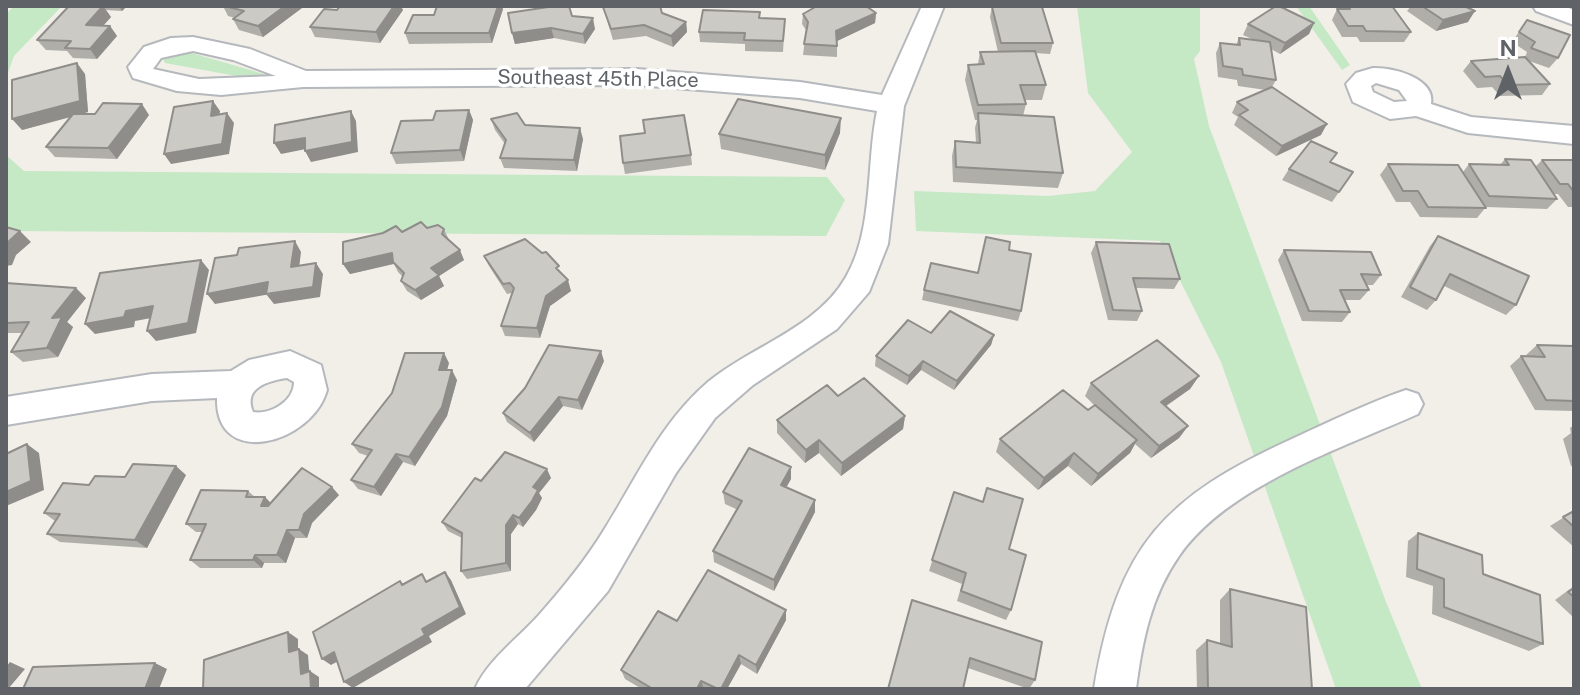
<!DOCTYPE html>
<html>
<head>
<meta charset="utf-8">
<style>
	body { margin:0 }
	#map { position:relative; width:1580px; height:695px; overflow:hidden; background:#f1efe8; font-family:"Public Sans",sans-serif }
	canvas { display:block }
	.frame { position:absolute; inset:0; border:8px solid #5f6368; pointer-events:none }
	.north { position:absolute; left:1468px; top:32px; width:80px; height:80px; -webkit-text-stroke:6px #fff; paint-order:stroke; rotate:0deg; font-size:22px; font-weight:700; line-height:32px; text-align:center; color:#5f6368 }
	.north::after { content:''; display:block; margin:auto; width:28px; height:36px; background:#5f6368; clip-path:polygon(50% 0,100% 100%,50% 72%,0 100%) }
</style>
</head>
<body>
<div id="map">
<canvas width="1580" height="695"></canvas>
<div class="frame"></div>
<div class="north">N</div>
</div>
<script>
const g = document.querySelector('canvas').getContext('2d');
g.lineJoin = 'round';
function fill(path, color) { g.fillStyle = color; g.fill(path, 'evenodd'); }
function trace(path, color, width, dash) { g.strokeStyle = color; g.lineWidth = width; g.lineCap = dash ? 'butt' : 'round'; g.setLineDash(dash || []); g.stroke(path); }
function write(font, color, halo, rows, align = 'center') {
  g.font = font + ' "Public Sans",sans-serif'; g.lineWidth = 7; g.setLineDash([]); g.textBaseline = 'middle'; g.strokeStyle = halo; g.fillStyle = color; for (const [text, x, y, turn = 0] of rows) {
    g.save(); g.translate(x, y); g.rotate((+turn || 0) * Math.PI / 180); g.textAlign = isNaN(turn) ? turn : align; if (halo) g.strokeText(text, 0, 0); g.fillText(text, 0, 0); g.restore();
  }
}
const green = new Path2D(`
	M14,6H62L14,56L6,78V14Z
	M1077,6H1200V51L1194,59L1209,126L1386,602L1422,689H1336L1221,362L1160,241L916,231L914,191L1048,196L1095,191L1132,152L1088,93Z
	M1296,6H1309L1350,65L1342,70Z
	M188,52L271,76L264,81L165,63L163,59L173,53Z
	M6,155L24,171L827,177L845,200L826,236L6,231Z`);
const minor = new Path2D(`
	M922,6H944L904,106L888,244L869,292L837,329L753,385L715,418L676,473L608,591L525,689H475C487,661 517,639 538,616C562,589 585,561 604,530C636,479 661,422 708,382C752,346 817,328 846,277C874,229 866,163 877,111L800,98L637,85L303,87L221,95L177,91L133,78L128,67L144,47L171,38L193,37L250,49L306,71L637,69L800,82L882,95ZM193,51L233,60L276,76L199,79L153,69L161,58Z
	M1533,6H1564L1574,10V25L1536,11Z
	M1373,68C1392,67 1436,78 1431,104L1471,117L1574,126V144L1468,133L1416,116L1390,119L1353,102L1346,84L1356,73ZM1376,83L1399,90L1407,101L1394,102L1373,92L1371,86Z
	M290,351L321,365L327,390C312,444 215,470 217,398L152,401L6,425V397L152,374L231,371L249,360ZM287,378L294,382C294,401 271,415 253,412C243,388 267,381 287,378Z
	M1406,390L1418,394L1423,404L1418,414C1342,448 1227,486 1179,556C1151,596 1142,642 1136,689H1094C1118,545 1164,497 1294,438C1331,421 1368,403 1406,390Z`);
const wall = new Path2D(`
	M69,6H127L122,11L106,10L111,17L103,26H110L117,36L97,59L73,58L67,51L46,50L37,40Z
	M223,6H301L302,8L263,37L239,30L233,19L235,18L228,16Z
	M1346,6H1392L1411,32L1404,42H1360L1357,37H1342L1332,20L1337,9H1344Z
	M1411,6H1464L1468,22L1436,31L1407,11Z
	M603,7L662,13L686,22L687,32L673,47L646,36L613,40Z
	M992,7L1053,43L1050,54L1035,53L1046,85L1042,100H1025L1026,104L1023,116L1063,173L1058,188L953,182L952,156L955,141L976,142L975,128L977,120H975L965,80L968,65L978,64L980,52H998L990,17Z
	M503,9L492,43L409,44L405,33L434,15Z
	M337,10H403L380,43L315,37L310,27Z
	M876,13L875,23L837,41V57L803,55L806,30L802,24L803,14Z
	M572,16L595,29L585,44L554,38L515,44L512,33Z
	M760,18L785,19L783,52L745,51V44L700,42L699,32Z
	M1527,20L1558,58L1549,68L1529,61L1550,84L1542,95L1500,96L1492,87L1477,88L1463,71L1471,61L1525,57L1527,52L1512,42Z
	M1314,23L1309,34L1280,54L1271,49L1276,80L1272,87L1321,135L1276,156L1234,125L1238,117L1232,113L1237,102L1266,90L1238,86L1237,80L1218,77L1216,53L1220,43L1236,45L1239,38L1252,39L1243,35L1248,24Z
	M85,74L88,112L81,114L149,115L117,159L55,157L46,147L71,117L22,130Z
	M469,110L473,120L464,161L396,164L391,153L433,120Z
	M491,119L525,125L583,139L577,171L504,168L500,158L505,144L495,130Z
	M840,133L825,170L721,149L719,134Z
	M691,155L692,165L625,174L623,163Z
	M1505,159L1535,167L1542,160H1574V207H1568L1558,194H1554L1557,199L1547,209L1486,207L1477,218L1420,217L1410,202H1396L1380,175L1388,164L1463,172L1469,164L1500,165Z
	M1331,162L1353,172L1332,202L1282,180L1289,169Z
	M427,228L444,229L449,240L464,260L439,276L444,286L421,300L407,291L401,281L403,277L398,272L394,264L350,274L343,264L402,232Z
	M1438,236L1516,305L1506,315L1444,286L1436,300L1427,310L1401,297L1430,246Z
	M1096,242L1180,279L1174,289L1136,288L1142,311L1137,321L1108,320L1091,253Z
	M1284,250L1381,275L1373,285H1366L1369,290L1360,300H1344L1350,312L1342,322L1302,321L1278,260Z
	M484,256L562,274L571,291L550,306L540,338L505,336L501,326L512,293L507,294L489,266Z
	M978,273L1021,311L1018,321L922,300L924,290Z
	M6,283L86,298L67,322L73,327L58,357L23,362L11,352L23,333H6Z
	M931,333L994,335L991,345L954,390L921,370L907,385L875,366L876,356Z
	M1537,345L1574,348V411L1535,410L1510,366L1521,356H1527L1526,355Z
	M604,361L582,410L563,406L534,442L507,422L503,413Z
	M449,363L447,370L457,380L447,416L415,466L403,462L381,496L358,489L351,480L368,456L359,453L352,444Z
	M1199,376L1190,389L1166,406L1188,426L1179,438L1151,458L1135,444L1130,453L1091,486L1068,466L1038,490L996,452L1000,439L1088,410L1094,405L1085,396L1091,383Z
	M838,396L905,416L903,429L841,476L819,453L805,463L777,433V420Z
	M1574,425V466H1571L1563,439L1571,433L1570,428Z
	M186,475L147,548L60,542L47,534L55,521L44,513L89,485L125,477Z
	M551,478L539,493L542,498L536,510L523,527L518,524L511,534V571L467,579L461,571L462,538L448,531L442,522L481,481Z
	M791,479L786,487L815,512L774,591L714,562L713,551L736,509L725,504L723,492Z
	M987,488L1009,549L1011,610L1006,620L957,601L962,584L929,571L954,492L982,502Z
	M248,491L255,497H265L271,503L339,495L312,523L307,538H295L286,563H264L262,568H200L190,560L203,532H196L186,524Z
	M1574,511V547L1550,526Z
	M1418,533L1483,574L1543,644L1529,651L1432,614L1433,586L1406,577L1408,541Z
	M1574,586V618L1555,600Z
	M1230,589L1312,689H1197L1196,650L1207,640L1220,644V600Z
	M912,600L1035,680L1029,689L968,668Z
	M786,620L757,674L741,664L727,689H642L625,679L621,670L677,621Z`);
const shadedWall = new Path2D(`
	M103,6L111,17L94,36L86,25Z
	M119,6H127L122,11Z
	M285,6H301L302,8L263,37L258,26Z
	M394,6H401L403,10L380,43L376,32Z
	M498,6H502L503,9L492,43L489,33Z
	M1475,11L1468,22L1436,31L1443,20Z
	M876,13L875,23L835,42L836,31Z
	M593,18L595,29L585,44L583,34Z
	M686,22L687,32L673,47L671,36Z
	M1314,23L1309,34L1280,54L1285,43Z
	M110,26L117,36L97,59L90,49Z
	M551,28L554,38L515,44L512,33Z
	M77,63L85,74L88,112L22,130L12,119Z
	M213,101L220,111L218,126L211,116Z
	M142,104L149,115L117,159L108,148Z
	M469,110L473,120L464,161L460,150Z
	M351,111L356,121L358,152L311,162L305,151Z
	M227,113L234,123L229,154L171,164L164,154Z
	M841,118L840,133L825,170V155Z
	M1327,124L1321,135L1276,156L1282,146Z
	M580,128L583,139L577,171L574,160Z
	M305,138L311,148L281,154L274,143Z
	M20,231L31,242L16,255L12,265L6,266V244Z
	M295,241L301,252L298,277L291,267Z
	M460,250L464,260L439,276L444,286L421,300L415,290L431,268Z
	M392,253L397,263L350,274L343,264Z
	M201,260L209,270L196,333L156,341L147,331Z
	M316,263L323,274L320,297L274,304L266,294Z
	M568,280L571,291L550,306L540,338L537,328L546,296Z
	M268,282L276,293L215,304L207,294Z
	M76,288L86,298L67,322L73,327L58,357L47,348L52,318Z
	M153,306L162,316L135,321L134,327L95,334L85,324L126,311Z
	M994,335L991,345L954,390L957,381Z
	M601,351L604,361L582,410L578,400Z
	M444,353L449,363L444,380L439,370Z
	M923,361L921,370L907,385L909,376Z
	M452,370L457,380L447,416L415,466L409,457Z
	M1199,376L1190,389L1153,415L1161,402Z
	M559,397L563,406L534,442L530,433Z
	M905,416L903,429L841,476L842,463Z
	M1188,426L1179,438L1151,458L1159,446Z
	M819,440V453L805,463L806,450Z
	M1137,440L1130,453L1091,486L1098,474Z
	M27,444L39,453L44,490L6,506V492Z
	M1074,453L1068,466L1038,490L1044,478Z
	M396,454L403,462L381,496L374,487Z
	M176,466L186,475L147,548L135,540Z
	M791,467V479L781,497V485Z
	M547,469L551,478L539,493L542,498L536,510L523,527L519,518L533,487Z
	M332,487L339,495L312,523L307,538L299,530L304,514Z
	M265,497L273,506H261Z
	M815,500V512L774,591V580Z
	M513,515L518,524L511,534V571L506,563V525Z
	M287,530L295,538L286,563L277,555Z
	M255,555L264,563L262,568L253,560Z
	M445,572L451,580L466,614L429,636L432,642L353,688L344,682L422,629Z
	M786,610V620L757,674L756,665Z
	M288,632L298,639V659L289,652Z
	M299,649L308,655L310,680L301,674Z
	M334,652L342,659L331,665L322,659Z
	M739,655L741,664L727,689H721Z
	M10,662L25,669L8,689H6V667Z
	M155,663L167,669L159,689H145Z
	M310,671L319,677V689H311Z
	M701,681L704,689H697Z`);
const building = new Path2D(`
	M69,6H103L86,25L110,26L90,49L65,48L71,41L37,40Z
	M225,6H285L258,26L233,19L244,11Z
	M340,6H394L376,32L310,27L324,9L337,10Z
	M437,6H498L489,33H405L413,15H434Z
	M555,6H569L572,16L593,18L583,34L551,28L512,33L508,13Z
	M607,6H660L662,13L686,22L671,36L644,25L611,29L603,7Z
	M817,6H866L876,13L836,31L837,46L804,44L808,22L803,14Z
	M1276,6H1279L1314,23L1285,43L1248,24Z
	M1348,6H1392L1411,32L1366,31L1363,26H1348L1337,9H1350Z
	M1422,6H1464L1475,11L1443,20Z
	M992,7H1042L1053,43H1001Z
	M703,10L760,12L759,18L785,19L783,41L744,40L745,33L699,32Z
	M1527,20L1570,35L1558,58L1531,48L1535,42L1519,32Z
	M1239,38L1270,42L1276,80L1243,75L1242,69L1223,66L1220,43L1240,45Z
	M1035,51L1046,85H1020L1026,104L978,105L968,65L984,64L980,52Z
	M1525,57L1550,84L1508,85L1500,76L1485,77L1471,61Z
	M77,63L80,101L12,119V80Z
	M1272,87L1327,124L1282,146L1239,115L1248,110L1237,102Z
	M738,99L841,118L825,155L719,134Z
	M213,101L211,116L227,113L222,144L164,154L174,107Z
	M103,103L142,104L108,148L46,147L73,114H95Z
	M469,110L460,150L391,153L401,121L433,120L436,111Z
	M351,111L352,142L305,151V138L274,143L275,125Z
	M517,113L525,125L580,128L574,160L500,158L506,140L491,119Z
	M978,113L1054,117L1063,173L956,167L955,141L980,143Z
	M684,115L691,155L623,163L620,136L645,133L643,120Z
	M1311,141L1337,153L1330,162L1353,172L1339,192L1289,169Z
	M1505,159L1531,160L1557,199L1489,196L1469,164L1509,165Z
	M1542,160H1574V192L1568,184H1560Z
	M1388,164L1458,165L1486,208L1428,207L1418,191H1403Z
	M421,222L427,228L438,225L444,229L442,234L460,250L431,268L439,275L415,290L401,281L404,273L393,262L392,253L343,264V242L383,233L396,226L402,232Z
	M6,227L20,231L6,244Z
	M1438,236L1529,276L1516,305L1450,274L1436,300L1410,287Z
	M986,237L1010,242L1009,250L1031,254L1021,311L924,290L931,263L978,273Z
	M525,239L542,253L546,252L559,266L556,268L568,280L546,296L537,328L501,326L514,288L510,283L503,284L484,256Z
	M295,241L291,267L316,263L313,287L266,294L268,282L207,294L215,258L237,255L239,248Z
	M1096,242L1169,244L1180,279L1133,278L1142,311L1113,310Z
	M1284,250L1371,252L1381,275L1361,274L1369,290H1340L1350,312L1309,311Z
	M201,260L188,323L147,331L153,306L126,311L124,317L85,324L100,273Z
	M6,283L76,288L52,318L62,317L47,348L11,352L29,322L6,323Z
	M950,311L994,335L957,381L923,361L909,376L876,356L908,320L931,333Z
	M1157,340L1199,376L1161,402L1188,426L1159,446L1091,383Z
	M549,345L601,351L578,400L559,397L530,433L503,413L525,388Z
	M1537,345L1573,346L1574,348V401L1546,400L1521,356L1545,357Z
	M405,353H444L439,370H452L442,407L409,457L396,454L374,487L351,480L372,450L352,444L392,393Z
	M864,378L905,416L842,463L819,440L806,450L777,420L827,385L838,396Z
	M1063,390L1088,410L1095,405L1137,440L1098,474L1074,453L1044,478L1000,439Z
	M27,444L31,481L6,492V454Z
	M749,448L791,467L781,485L815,500L774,580L713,551L742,501L723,492Z
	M505,452L547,469L533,487L538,490L532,501L519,518L513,515L506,525V563L461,571L462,533L442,522L475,478L481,481Z
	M133,464L176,466L135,540L47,534L60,514L44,513L63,483L89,485L95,476L125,477Z
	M302,468L332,487L304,514L299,530H287L277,555H255L253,560H190L206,524H186L201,490L248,491L246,497H265L261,506H268Z
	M987,488L1023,499L1009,549L1026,555L1011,610L961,591L966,573L932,560L954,492L983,502Z
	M1574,511V527L1563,517Z
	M1418,533L1482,555L1483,574L1540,595L1543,644L1444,607V579L1417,569Z
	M708,570L786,610L756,665L739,655L721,689H718L701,681L697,689H653L621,670L658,611L677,621Z
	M445,572L460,607L422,629L425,635L344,682L334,652L322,659L313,632L400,581L402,585L422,574L426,582Z
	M1574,588V597L1568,592Z
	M1230,589L1306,607L1312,689H1208L1207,640L1232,647Z
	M912,600L1042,642L1035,680L970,658L963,689H888Z
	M288,632L289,652L299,649L301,674L310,671L311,689H203L204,660Z
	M155,663L145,689H23L33,667Z`);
const farStreetnames = [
	["Southeast 45th Place",598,79,1]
];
fill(green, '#c5e8c5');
trace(minor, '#b5b8bc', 4);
fill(minor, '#fff');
fill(wall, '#afaea9');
fill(shadedWall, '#8f8d8a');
fill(building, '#cccac5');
trace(building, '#8f8d8a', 2);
write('20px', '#5f6368', '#fff', farStreetnames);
</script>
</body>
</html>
